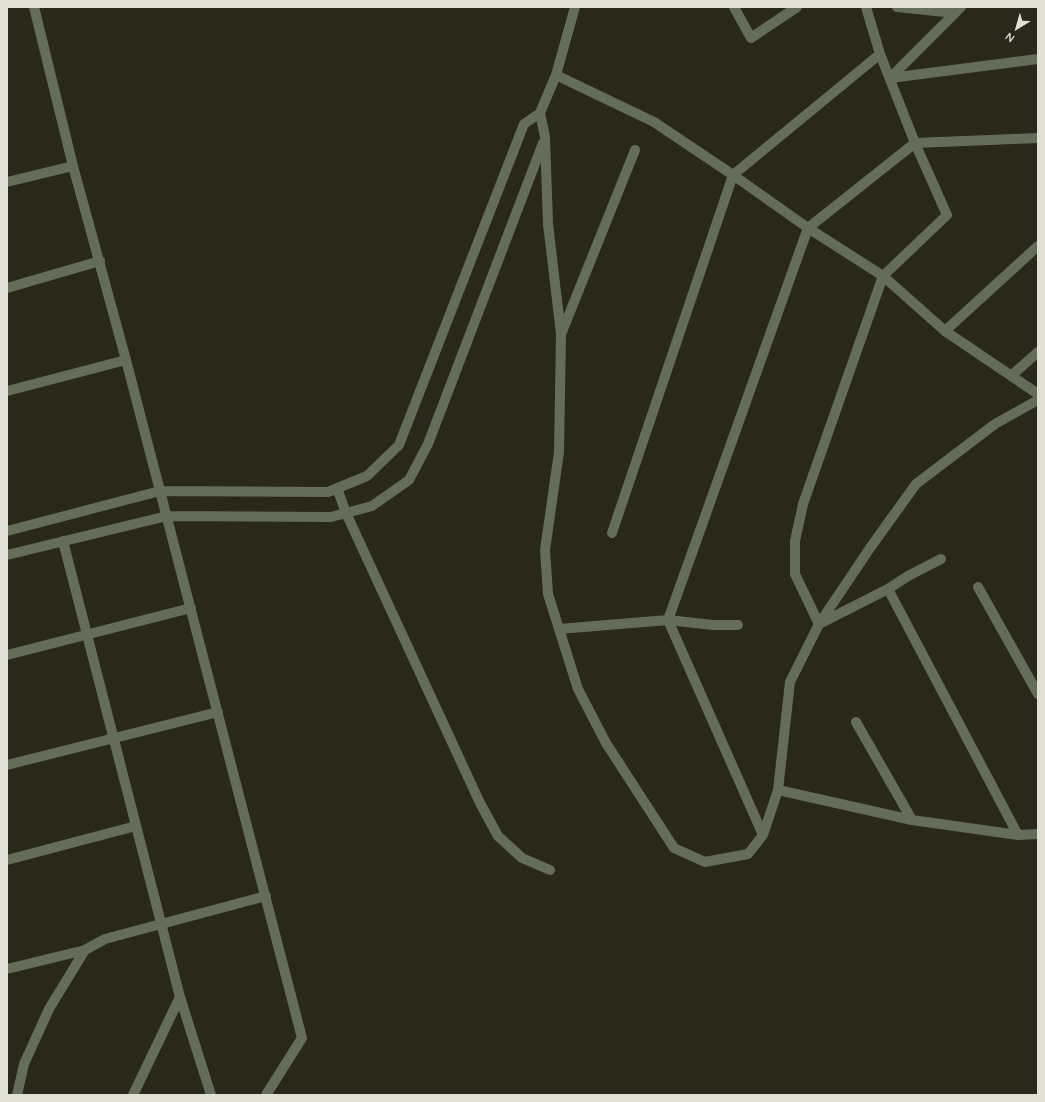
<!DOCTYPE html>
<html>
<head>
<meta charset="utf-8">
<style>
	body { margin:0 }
	#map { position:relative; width:1045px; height:1102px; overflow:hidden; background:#29281b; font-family:Quicksand,sans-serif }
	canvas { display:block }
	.frame { position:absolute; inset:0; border:8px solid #e0e0d7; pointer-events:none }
	.north { position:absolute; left:997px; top:8px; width:40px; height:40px; -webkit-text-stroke:3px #29281b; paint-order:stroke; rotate:217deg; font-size:11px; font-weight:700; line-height:16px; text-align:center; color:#e0e0d7 }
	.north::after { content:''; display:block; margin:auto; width:14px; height:18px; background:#e0e0d7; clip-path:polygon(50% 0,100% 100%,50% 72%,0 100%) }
</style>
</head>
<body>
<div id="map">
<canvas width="1045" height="1102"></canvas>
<div class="frame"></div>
<div class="north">N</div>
</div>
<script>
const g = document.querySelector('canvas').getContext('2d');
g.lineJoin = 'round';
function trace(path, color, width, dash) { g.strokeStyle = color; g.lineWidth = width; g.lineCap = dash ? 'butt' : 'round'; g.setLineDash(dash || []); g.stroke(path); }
const minor = new Path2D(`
	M34,7L73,166L126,360L302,1038L266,1095
	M734,7L751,38L797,7
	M866,7L880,54L915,143L947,215L883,276L803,504L795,541V574L819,624L888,589L908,576L941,559
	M897,7L955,13
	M961,7L890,78L1038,59
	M556,75L654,122L733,175L808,228L883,276L945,331L1038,394
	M540,113L545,137L548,224L561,334L559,452L545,550L548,594L578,689L606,743L674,848L705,862L748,854L763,835L778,790L790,682L819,624L870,548L916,484L995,424L1038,400
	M7,182L73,166
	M7,288L100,261
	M945,331L1038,246
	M562,332L635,150
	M1011,376L1038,352
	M7,391L126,360
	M337,488L346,513L480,803L498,836L522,858L550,870
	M7,531L160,491L328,492L367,476L399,445L524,124L540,113L556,75L575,7
	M612,533L733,175L880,54
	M63,541L180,997L211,1095
	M7,555L167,516L331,517L346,513L372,506L409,480L428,444L543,143
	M978,587L1038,694
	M888,589L1018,835
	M559,629L668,620L713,625H738
	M7,655L191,608
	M856,722L912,820
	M7,765L218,712
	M778,790L912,820L1018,835L1038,834
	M763,835L668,620L808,228L915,143L1038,138
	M7,860L136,826
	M7,969L85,950L105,939L266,896
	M17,1095L24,1064L49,1009L85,950
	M133,1095L180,997`);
trace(minor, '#646d59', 10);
</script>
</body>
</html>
